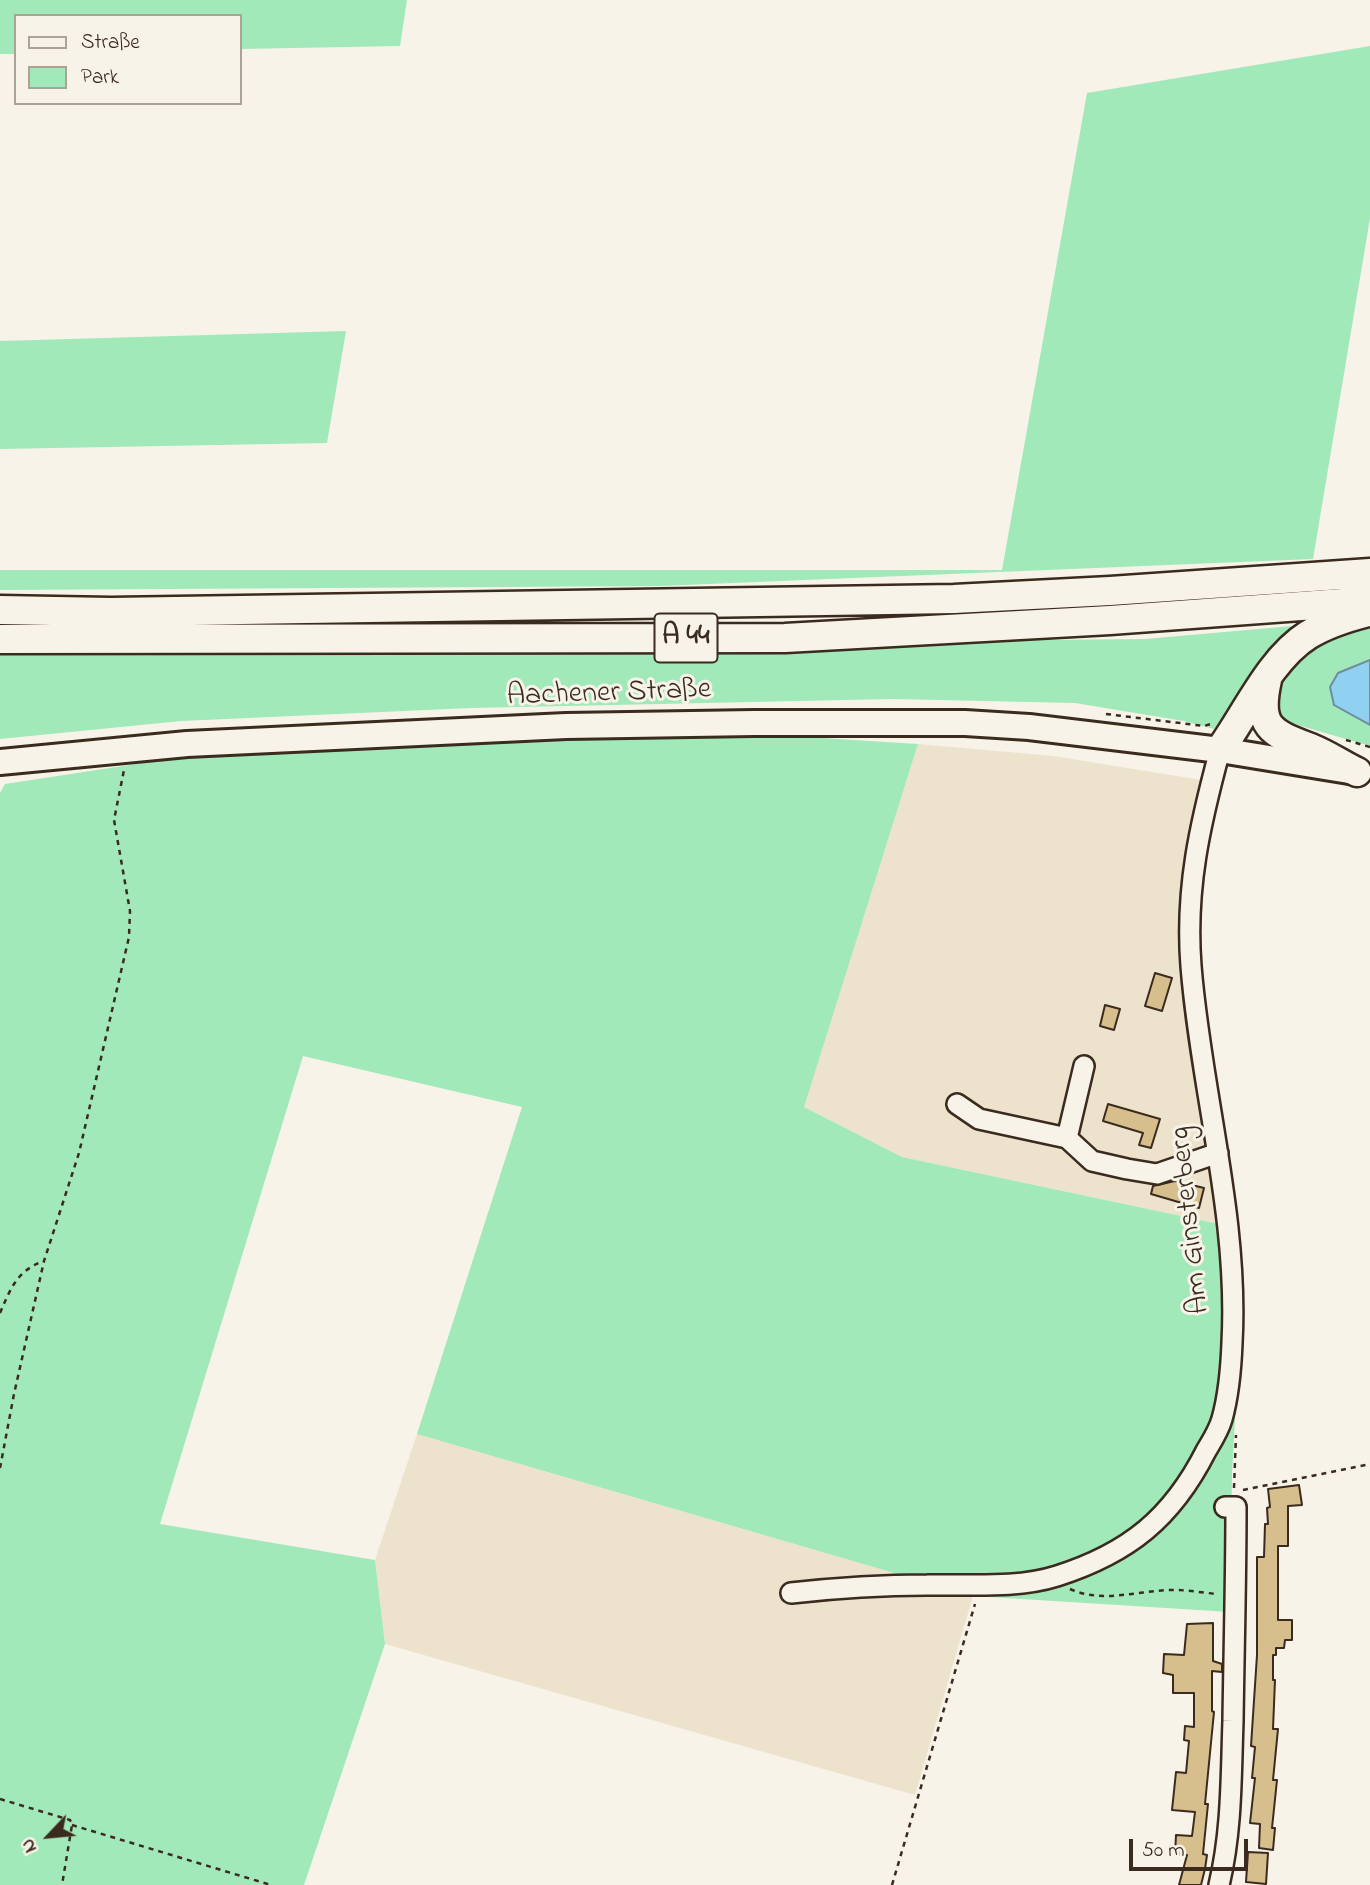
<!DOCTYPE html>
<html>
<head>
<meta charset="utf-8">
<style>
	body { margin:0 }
	#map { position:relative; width:1370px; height:1885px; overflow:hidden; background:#f7f3e8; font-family:"Indie Flower",sans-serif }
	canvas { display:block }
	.legend { position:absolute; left:14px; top:14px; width:228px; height:91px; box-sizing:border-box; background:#f7f3e8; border:2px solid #aca397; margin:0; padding:9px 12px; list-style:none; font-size:21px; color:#3b2a1e }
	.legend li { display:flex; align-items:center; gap:14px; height:35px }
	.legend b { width:35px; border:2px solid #aca397 }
	.north { position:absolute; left:14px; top:1801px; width:70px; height:70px; -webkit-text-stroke:5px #f7f3e8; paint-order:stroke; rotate:244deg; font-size:19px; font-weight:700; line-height:28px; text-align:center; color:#3b2a1e }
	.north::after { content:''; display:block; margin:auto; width:24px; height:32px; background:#3b2a1e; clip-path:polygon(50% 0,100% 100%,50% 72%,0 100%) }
	.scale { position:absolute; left:1129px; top:1839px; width:119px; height:32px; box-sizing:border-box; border:4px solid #3b2a1e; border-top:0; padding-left:9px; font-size:21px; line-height:24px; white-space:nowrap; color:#3b2a1e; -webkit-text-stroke:5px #f7f3e8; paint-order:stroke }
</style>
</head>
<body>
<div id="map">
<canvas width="1370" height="1885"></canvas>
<ul class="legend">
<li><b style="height:9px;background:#f7f3e8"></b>Straße</li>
<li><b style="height:19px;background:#a1e9b8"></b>Park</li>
</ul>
<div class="north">N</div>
<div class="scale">50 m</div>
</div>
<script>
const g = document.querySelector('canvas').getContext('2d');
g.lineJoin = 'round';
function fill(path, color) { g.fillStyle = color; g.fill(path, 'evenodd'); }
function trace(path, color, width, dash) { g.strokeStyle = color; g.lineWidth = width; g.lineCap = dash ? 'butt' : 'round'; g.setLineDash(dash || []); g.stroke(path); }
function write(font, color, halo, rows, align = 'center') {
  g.font = font + ' "Indie Flower",sans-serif'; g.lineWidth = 6; g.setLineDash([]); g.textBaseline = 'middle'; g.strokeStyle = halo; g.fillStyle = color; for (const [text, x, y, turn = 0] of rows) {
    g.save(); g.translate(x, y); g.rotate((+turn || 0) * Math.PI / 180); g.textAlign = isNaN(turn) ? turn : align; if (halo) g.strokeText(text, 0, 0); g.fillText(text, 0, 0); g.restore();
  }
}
const built = new Path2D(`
	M918,744L1054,756L1201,780L1185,862L1180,908L1182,964L1219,1224L902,1157L803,1107Z
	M417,1434L973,1596L915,1795L385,1644L375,1560Z`);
const green = new Path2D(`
	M0,0H407L400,46L240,49V16H16V54H0Z
	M1370,46V218L1313,559L660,586L0,590V570H1002L1087,93Z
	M346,331L327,443L0,449V341Z
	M1292,626L1214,729L1184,721L1075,703L893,699L471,708L181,721L0,739V650L1145,639Z
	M1370,626V746L1277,719L1273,692L1295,658L1351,628Z
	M790,736L918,744L804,1107L902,1157L1219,1224L1237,1385L1232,1473L1230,1612L973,1596L417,1434L522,1107L303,1056L160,1524L375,1560L385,1644L304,1885H0V793L5,784L208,753L510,740Z`);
const water = new Path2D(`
	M1370,660V725L1334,705L1330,687L1338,673Z`);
const building = new Path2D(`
	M1155,973L1172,978L1162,1011L1145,1006Z
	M1105,1005L1120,1009L1114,1030L1100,1026Z
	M1108,1104L1160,1119L1151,1148L1139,1145L1143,1133L1103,1121Z
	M1175,1181L1204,1188L1199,1208L1151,1194L1153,1186Z
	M1299,1485L1302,1505L1288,1506V1546H1278V1620H1292V1640H1285L1284,1648H1276V1655H1273V1680H1275L1273,1729H1278L1273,1780H1277L1272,1828H1275L1273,1850L1259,1848L1260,1824L1250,1823L1255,1778H1252L1255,1747L1251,1746L1257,1655V1557H1264L1265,1524H1268L1267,1508L1270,1507L1268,1489Z
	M1213,1623V1661L1222,1664V1672L1212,1671V1711L1214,1712L1205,1804H1208L1203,1854L1207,1855L1205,1869L1201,1885H1179L1187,1855L1175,1854L1176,1835L1192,1836L1195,1812L1172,1810L1176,1772L1186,1773L1189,1741L1184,1740L1185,1726L1194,1727V1693H1173V1675L1163,1673L1164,1654L1184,1655L1187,1624Z
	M1248,1852L1268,1853L1266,1884L1246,1882Z`);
const path = new Path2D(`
	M1106,714L1204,726L1211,724
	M1346,740L1370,747
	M0,1313C11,1288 16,1272 43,1261
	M0,1468L14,1394L44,1261L79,1153L129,937L130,911L114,820L124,770
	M1234,1488L1236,1435
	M1243,1490L1370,1464
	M1070,1589C1103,1604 1139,1590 1174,1590C1189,1590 1204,1593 1218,1594
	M0,1799L70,1820L72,1825L62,1885
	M72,1825L271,1885
	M892,1885L975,1604`);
const minor = new Path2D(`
	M957,1104L979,1119L1067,1138L1092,1161L1127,1169L1157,1174L1218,1153
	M1067,1138L1084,1066
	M791,1593C836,1588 881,1585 927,1585C969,1584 1016,1589 1057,1576C1129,1553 1172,1518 1206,1451C1212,1441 1219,1430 1222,1419C1229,1394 1231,1369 1232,1343C1239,1216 1201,1092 1191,966C1185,889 1200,824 1220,750
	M1219,1885C1232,1831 1231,1776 1233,1721C1234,1649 1236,1578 1236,1507H1225`);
const major = new Path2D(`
	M0,762L187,744L566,726L754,723H965L1029,727L1220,750L1349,771`);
const highway = new Path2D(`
	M0,610L111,612L954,599L1110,591L1370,573
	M0,639L785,638L1110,620L1370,601
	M1267,680C1256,729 1272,733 1313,749C1328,755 1342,765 1357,772
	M1220,750C1246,714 1270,659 1308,635C1326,624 1348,617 1368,612`);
const shields = [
	[686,638,63]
];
const shieldNames = [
	["A 44",686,638]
];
const streetNames = [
	["Aachener Straße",609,695,-2],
	["Am Ginsterberg",1192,1220,-96]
];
fill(built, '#ede3cd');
fill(green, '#a1e9b8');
fill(water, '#90d0f1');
trace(water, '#6e8e9d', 2);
fill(building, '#d7be8d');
trace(building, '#3b2a1e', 2);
trace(minor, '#3b2a1e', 24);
trace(major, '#3b2a1e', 30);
trace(highway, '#3b2a1e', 33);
trace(path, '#3b2a1e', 2.5, [5, 5]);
trace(minor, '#f7f3e8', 19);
trace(major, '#f7f3e8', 24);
trace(highway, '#f7f3e8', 28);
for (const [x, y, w] of shields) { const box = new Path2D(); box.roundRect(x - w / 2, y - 24.5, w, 49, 5); g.fillStyle = '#f7f3e8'; g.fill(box); trace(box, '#3b2a1e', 2); }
write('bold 28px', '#3b2a1e', null, shieldNames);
write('30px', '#3b2a1e', '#f7f3e8', streetNames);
</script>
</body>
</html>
